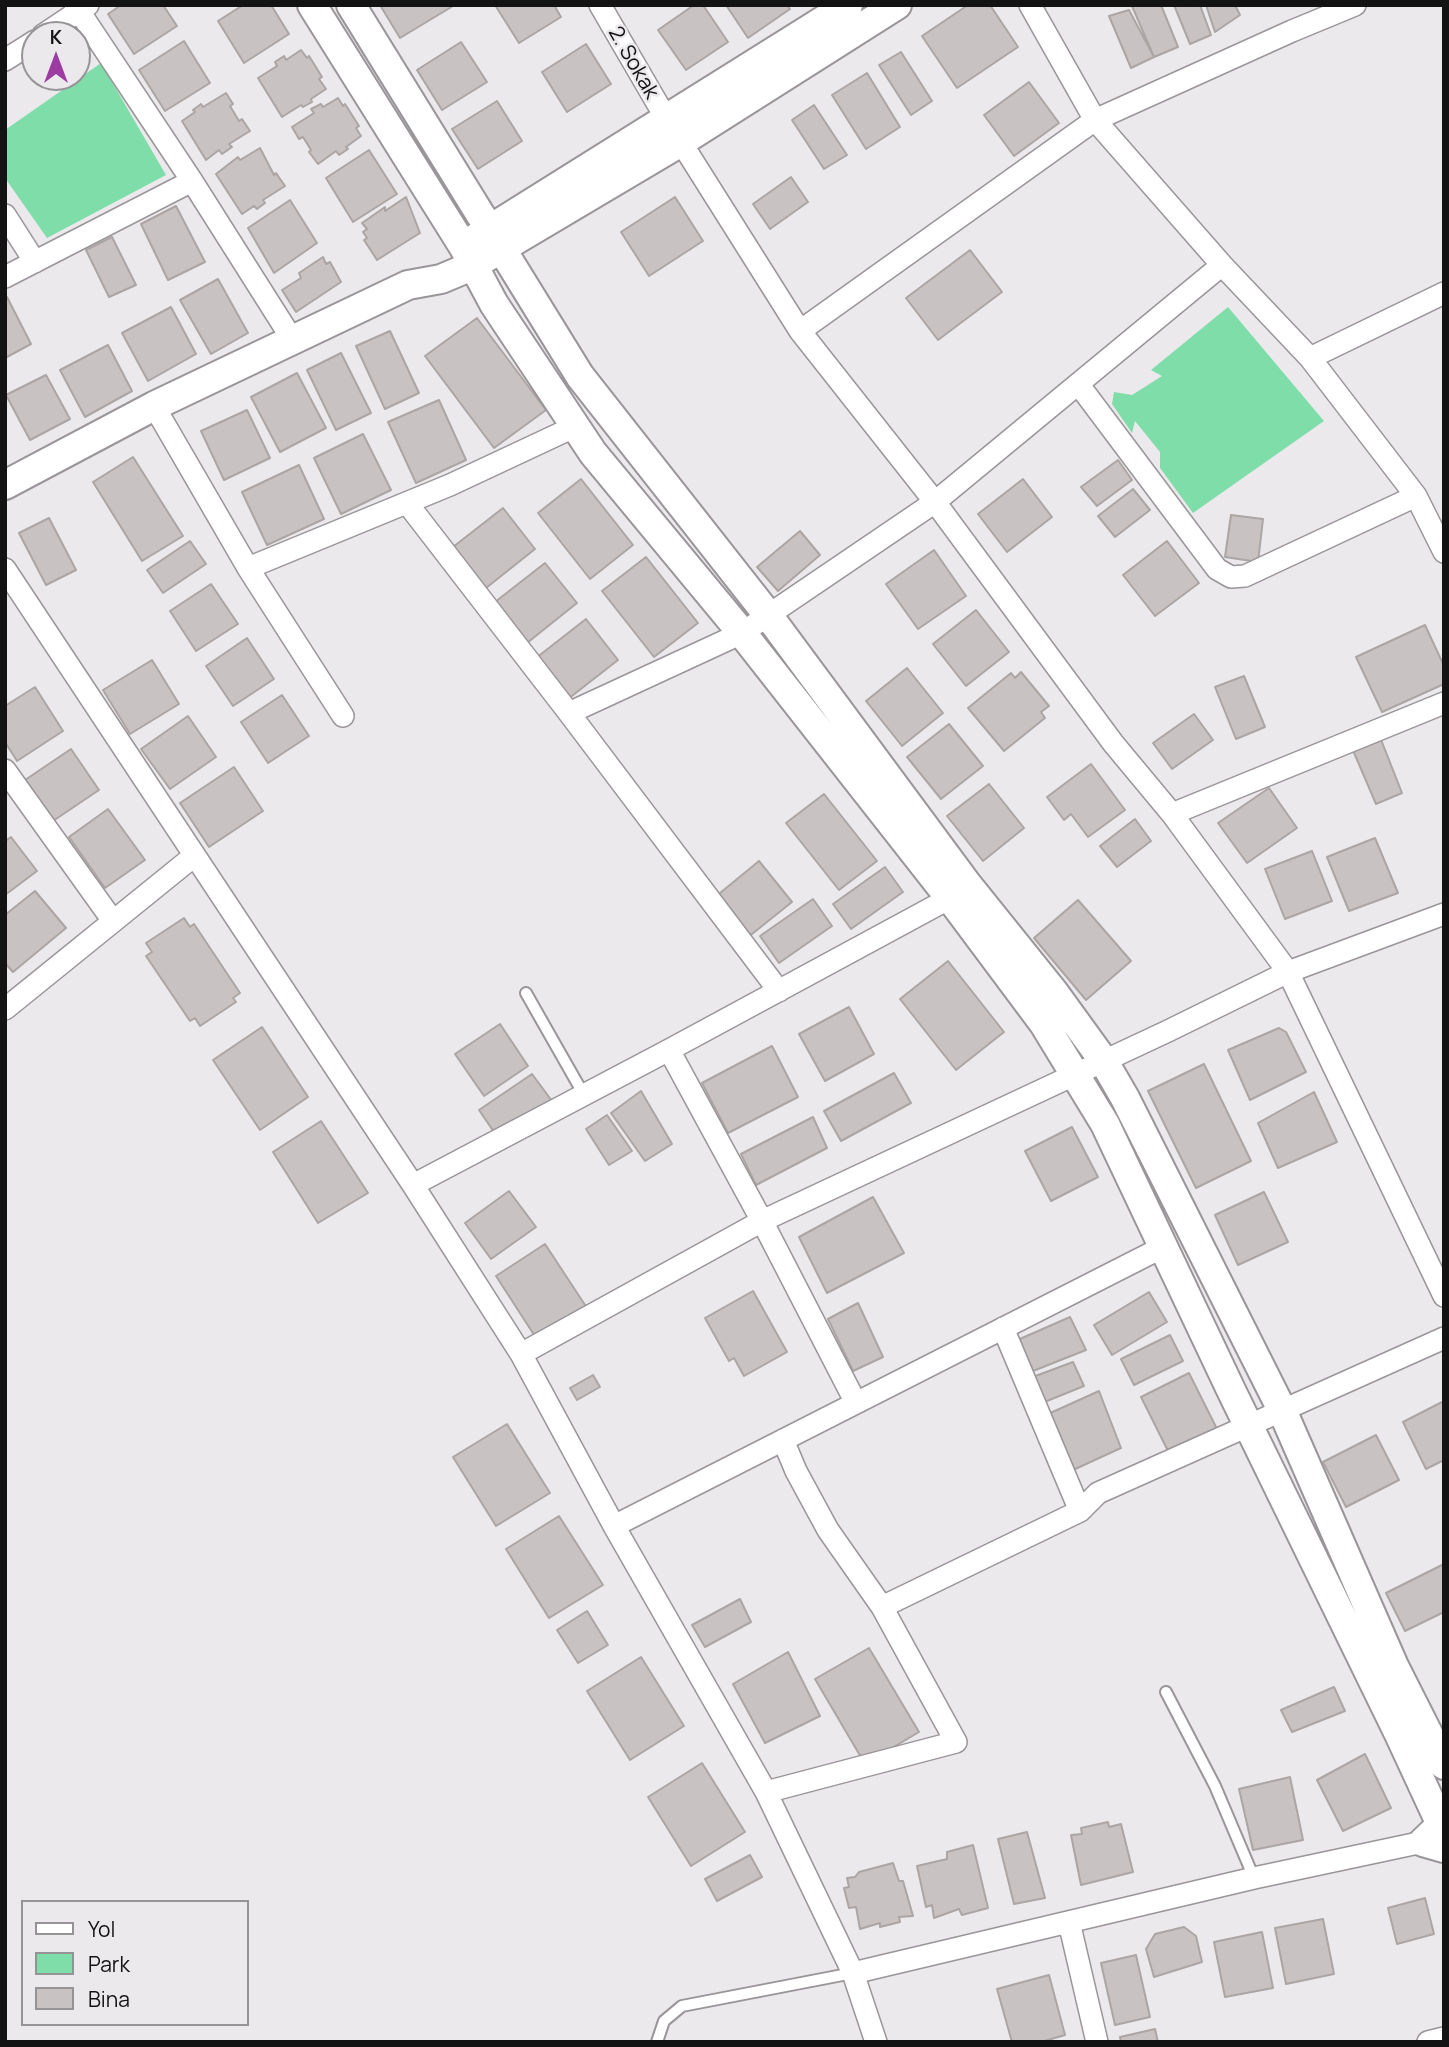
<!DOCTYPE html>
<html>
<head>
<meta charset="utf-8">
<style>
	body { margin:0 }
	#map { position:relative; width:1449px; height:2047px; overflow:hidden; background:#ece9ed; font-family:Manrope,sans-serif }
	canvas { display:block }
	.frame { position:absolute; inset:0; border:7px solid #141314; pointer-events:none }
	.legend { position:absolute; left:21px; top:1900px; width:228px; height:126px; box-sizing:border-box; background:#ece9ed; border:2px solid #969396; margin:0; padding:9px 12px; list-style:none; font-size:21px; color:#141314 }
	.legend li { display:flex; align-items:center; gap:14px; height:35px }
	.legend b { width:35px; border:2px solid #969396 }
	.north { position:absolute; left:21px; top:21px; width:70px; height:70px; box-sizing:border-box; background:#ece9ed; border:2px solid #969396; border-radius:50%; rotate:0deg; font-size:19px; font-weight:700; line-height:28px; text-align:center; color:#141314 }
	.north::after { content:''; display:block; margin:auto; width:24px; height:32px; background:#9c3ba2; clip-path:polygon(50% 0,100% 100%,50% 72%,0 100%) }
</style>
</head>
<body>
<div id="map">
<canvas width="1449" height="2047"></canvas>
<div class="frame"></div>
<ul class="legend">
<li><b style="height:9px;background:#fff"></b>Yol</li>
<li><b style="height:19px;background:#7fdda9"></b>Park</li>
<li><b style="height:19px;background:#c8c2c2"></b>Bina</li>
</ul>
<div class="north">K</div>
</div>
<script>
const g = document.querySelector('canvas').getContext('2d');
g.lineJoin = 'round';
function fill(path, color) { g.fillStyle = color; g.fill(path, 'evenodd'); }
function trace(path, color, width, dash) { g.strokeStyle = color; g.lineWidth = width; g.lineCap = dash ? 'butt' : 'round'; g.setLineDash(dash || []); g.stroke(path); }
function write(font, color, halo, rows, align = 'center') {
  g.font = font + ' Manrope,sans-serif'; g.lineWidth = 5; g.setLineDash([]); g.textBaseline = 'middle'; g.strokeStyle = halo; g.fillStyle = color; for (const [text, x, y, turn = 0] of rows) {
    g.save(); g.translate(x, y); g.rotate((+turn || 0) * Math.PI / 180); g.textAlign = isNaN(turn) ? turn : align; if (halo) g.strokeText(text, 0, 0); g.fillText(text, 0, 0); g.restore();
  }
}
const green = new Path2D(`
	M101,63L166,175L47,238L5,178V130Z
	M1228,307L1324,421L1193,513L1160,468V452L1135,421L1132,433L1112,404L1114,392L1132,395L1162,376L1151,370Z`);
const building = new Path2D(`
	M121,5H163L177,26L134,54L108,14Z
	M243,5H271L289,34L244,63L218,21Z
	M380,5H452L453,6L400,38Z
	M495,5H554L561,17L519,43Z
	M694,5H703L728,42L686,70L658,30Z
	M726,5H787L790,9L748,38Z
	M968,5H990L1018,47L957,88L922,36Z
	M1161,5L1178,47L1154,57L1132,6Z
	M1174,5H1200L1211,35L1190,44Z
	M1206,5H1235L1240,15L1215,32Z
	M1129,10L1154,57L1131,68L1109,16Z
	M184,41L210,83L165,111L139,70Z
	M461,42L487,82L442,110L417,70Z
	M586,44L611,84L567,112L542,72Z
	M301,50L307,58L309,56L322,77L319,79L326,89L311,99L312,102L303,107L301,105L282,117L258,78L277,66L275,62L284,56L286,60Z
	M901,52L932,101L911,115L879,65Z
	M867,73L900,127L866,149L832,95Z
	M1029,82L1059,123L1014,156L984,115Z
	M226,93L233,104L230,106L239,121L242,119L250,131L229,144L232,147L222,154L219,150L206,160L182,121L195,112L193,110L201,104L203,107Z
	M338,98L343,106L345,104L359,126L356,128L361,136L346,147L348,149L339,155L336,151L318,164L309,152L311,150L303,137L299,139L292,127L314,113L311,109L321,104L323,107Z
	M497,101L522,141L478,169L452,129Z
	M814,105L847,155L824,169L792,120Z
	M260,148L274,175L276,173L285,186L263,200L265,203L257,209L254,206L242,214L216,174L238,157L240,160Z
	M369,150L397,194L353,222L326,178Z
	M791,177L808,202L770,229L753,204Z
	M406,197L420,233L377,260L364,240L367,238L363,232L367,229L362,223L385,207V211Z
	M675,197L703,241L649,276L621,232Z
	M290,200L317,243L274,273L248,228Z
	M176,206L205,262L168,280L141,224Z
	M112,237L136,285L109,297L86,250Z
	M970,250L1002,292L938,340L906,298Z
	M323,257L326,264L330,262L341,282L296,312L282,290L301,278L299,273Z
	M218,279L248,333L211,354L180,300Z
	M7,297L31,344L5,358V298Z
	M171,307L196,354L148,381L122,333Z
	M477,318L546,410L494,448L425,356Z
	M390,331L419,393L385,409L356,346Z
	M108,345L132,391L85,417L60,370Z
	M341,353L371,413L336,430L307,370Z
	M297,373L326,428L280,452L251,397Z
	M46,375L70,419L30,440L6,395Z
	M439,400L466,460L416,483L388,422Z
	M247,410L270,458L224,480L201,431Z
	M363,434L391,490L341,514L314,458Z
	M133,457L183,536L142,561L93,482Z
	M1118,460L1132,480L1097,506L1081,487Z
	M299,465L324,519L267,545L242,492Z
	M581,479L633,545L590,579L538,513Z
	M1023,479L1052,517L1007,552L978,514Z
	M1133,489L1150,510L1115,537L1098,516Z
	M503,508L535,549L486,588L453,547Z
	M1231,515L1263,519L1258,562L1225,557Z
	M49,518L76,570L46,585L19,533Z
	M800,531L820,555L778,591L757,567Z
	M190,541L206,564L163,593L147,570Z
	M1167,541L1199,583L1155,616L1123,575Z
	M934,550L966,596L918,629L886,584Z
	M646,557L698,623L654,657L602,591Z
	M545,563L577,603L527,643L495,602Z
	M211,584L238,624L196,651L170,611Z
	M976,610L1009,652L966,686L933,644Z
	M586,619L618,660L568,699L536,658Z
	M1425,625L1444,666V684L1382,712L1356,657Z
	M247,638L274,679L233,706L206,666Z
	M152,660L179,704L130,734L103,690Z
	M907,668L943,713L902,746L866,701Z
	M1021,672L1049,706L1041,712L1045,718L1004,751L968,708L1011,673L1015,678Z
	M1244,676L1265,727L1236,739L1215,687Z
	M35,687L63,731L17,761L5,742V706Z
	M282,695L309,736L268,763L241,722Z
	M1194,714L1213,740L1172,769L1153,743Z
	M188,716L216,757L170,789L141,749Z
	M949,724L983,766L941,799L907,757Z
	M1380,737L1402,793L1376,804L1352,748Z
	M71,749L99,790L50,823L22,782Z
	M1091,764L1125,810L1088,837L1071,814L1064,820L1047,797Z
	M234,767L263,811L209,847L180,803Z
	M989,784L1024,828L983,861L947,816Z
	M1269,788L1297,828L1247,863L1218,823Z
	M824,794L877,861L839,890L786,823Z
	M108,809L145,860L105,888L69,837Z
	M1135,819L1151,841L1117,867L1100,846Z
	M11,837L37,871L5,895V841Z
	M1375,838L1398,893L1349,911L1327,857Z
	M1312,851L1332,901L1285,919L1265,869Z
	M759,861L792,902L747,938L714,898Z
	M885,867L903,892L851,929L833,904Z
	M35,891L66,928L13,972L5,963V915Z
	M813,899L832,926L779,963L760,936Z
	M1078,900L1131,961L1086,1000L1034,938Z
	M184,918L190,927L194,924L240,993L233,998L236,1002L200,1026L195,1018L190,1021L146,956L152,952L146,943Z
	M948,961L1004,1032L956,1070L900,999Z
	M849,1007L874,1054L825,1081L799,1034Z
	M500,1024L528,1066L484,1096L455,1054Z
	M262,1027L308,1097L260,1130L213,1060Z
	M1279,1028L1286,1032L1306,1072L1250,1100L1228,1050Z
	M772,1046L798,1097L728,1133L702,1083Z
	M1204,1064L1251,1161L1196,1188L1148,1091Z
	M894,1073L911,1103L841,1141L824,1111Z
	M532,1074L552,1101L498,1138L479,1110Z
	M641,1091L672,1144L645,1161L611,1113Z
	M1314,1092L1337,1142L1278,1168L1258,1123Z
	M607,1115L632,1151L609,1165L586,1129Z
	M813,1117L827,1148L756,1185L741,1154Z
	M321,1121L368,1193L318,1223L273,1152Z
	M1072,1127L1098,1177L1051,1201L1025,1151Z
	M509,1191L536,1227L491,1259L465,1223Z
	M1264,1192L1288,1242L1238,1265L1215,1215Z
	M873,1197L904,1253L827,1293L799,1237Z
	M545,1244L587,1308L538,1341L496,1276Z
	M753,1291L787,1352L744,1376L734,1358L729,1361L705,1318Z
	M1149,1292L1167,1322L1112,1355L1094,1325Z
	M858,1303L883,1357L853,1371L828,1319Z
	M1070,1317L1086,1350L1028,1373L1013,1342Z
	M1170,1335L1183,1361L1134,1385L1121,1359Z
	M1073,1362L1084,1386L1042,1403L1030,1378Z
	M1189,1373L1218,1431L1170,1455L1141,1397Z
	M593,1375L600,1387L577,1400L570,1388Z
	M1099,1391L1121,1448L1073,1470L1046,1415Z
	M1444,1401V1460L1426,1469L1403,1422Z
	M507,1424L550,1493L496,1526L453,1457Z
	M1376,1435L1399,1480L1346,1507L1323,1462Z
	M559,1516L603,1585L549,1618L506,1549Z
	M1444,1564V1612L1405,1631L1386,1593Z
	M740,1599L751,1622L705,1647L692,1625Z
	M587,1611L608,1645L578,1663L557,1630Z
	M869,1648L919,1732L865,1764L815,1679Z
	M788,1652L820,1716L765,1743L733,1684Z
	M641,1657L684,1726L630,1760L587,1691Z
	M1334,1687L1345,1711L1292,1732L1281,1710Z
	M1365,1754L1391,1808L1343,1831L1317,1780Z
	M702,1763L745,1832L691,1866L648,1797Z
	M1290,1777L1303,1840L1253,1850L1239,1789Z
	M1108,1822L1109,1827L1121,1824L1133,1872L1081,1885L1071,1835L1082,1834L1081,1828Z
	M1027,1832L1045,1898L1014,1904L998,1839Z
	M973,1845L988,1908L962,1915L959,1909L934,1918L932,1905L926,1907L917,1866L947,1859V1852Z
	M750,1855L762,1877L717,1901L705,1879Z
	M893,1863L899,1881H903L913,1916L899,1917L900,1922L880,1927V1923L860,1929L856,1907L849,1908L844,1888L849,1887L847,1878L855,1877L859,1872Z
	M1425,1898L1434,1934L1397,1944L1388,1908Z
	M1323,1919L1334,1974L1286,1984L1275,1928Z
	M1184,1927L1196,1936L1202,1962L1154,1977L1146,1949L1155,1934Z
	M1262,1932L1273,1988L1225,1997L1214,1942Z
	M1136,1955L1150,2017L1115,2025L1101,1963Z
	M1049,1975L1065,2035L1041,2042H1012L997,1989Z
	M1155,2029L1158,2042H1121L1120,2037Z`);
const service = new Path2D(`
	M526,993L584,1095
	M1166,1692L1215,1786L1254,1878
	M657,2042L664,2021L682,2006L853,1973`);
const minor = new Path2D(`
	M75,5L192,181L292,339
	M600,5L667,120L800,331L935,502L1113,743L1172,814L1288,972L1444,1296
	M1030,5L1095,120L1222,265L1310,358L1416,496L1444,552
	M43,35L88,5
	M5,60L35,41
	M5,215L35,262
	M5,277L192,181
	M800,331L1095,120L1292,31L1355,5
	M1310,358L1444,293
	M1079,385L1217,569L1231,577L1245,576L1416,496
	M154,406L248,568L343,716
	M407,503L569,713L779,991
	M248,568L450,485L576,426
	M5,569L413,1185L521,1354L614,1526L766,1792L853,1973L876,2042
	M569,713L742,633L935,502L1222,265
	M5,770L113,921
	M1172,814L1444,703
	M5,1009L194,856
	M669,1050L762,1221L856,1403
	M413,1185L669,1050L950,898
	M1003,1328L1080,1511
	M521,1354L762,1221L1168,1031L1288,972L1444,914
	M614,1526L1163,1247
	M882,1607L1080,1511L1098,1493L1444,1338
	M766,1792L956,1742L882,1607L828,1530L796,1471L783,1440
	M1069,1922L1097,2042
	M853,1973L1254,1878L1423,1842
	M1428,2042L1444,2038`);
const tertiary = new Path2D(`
	M312,5L463,246L494,304L593,453L742,633L950,898L1044,1024L1105,1124L1231,1390L1399,1734L1444,1831
	M351,5L580,376L768,615L967,884L1053,991L1103,1060L1125,1098L1282,1410L1394,1666L1444,1765
	M474,239L848,5
	M5,485L154,406L408,285L441,279L472,266L681,142L897,5
	M1444,1822L1423,1842L1444,1848`);
const streetNames = [
	["2. Sokak",633,63,60]
];
fill(green, '#7fdda9');
fill(building, '#c8c2c2');
trace(building, '#aba5a4', 2);
trace(service, '#999599', 14);
trace(minor, '#999599', 24);
trace(tertiary, '#999599', 32);
trace(service, '#fff', 10);
trace(minor, '#fff', 21);
trace(tertiary, '#fff', 28);
write('21px', '#141314', '#ece9ed', streetNames);
</script>
</body>
</html>
